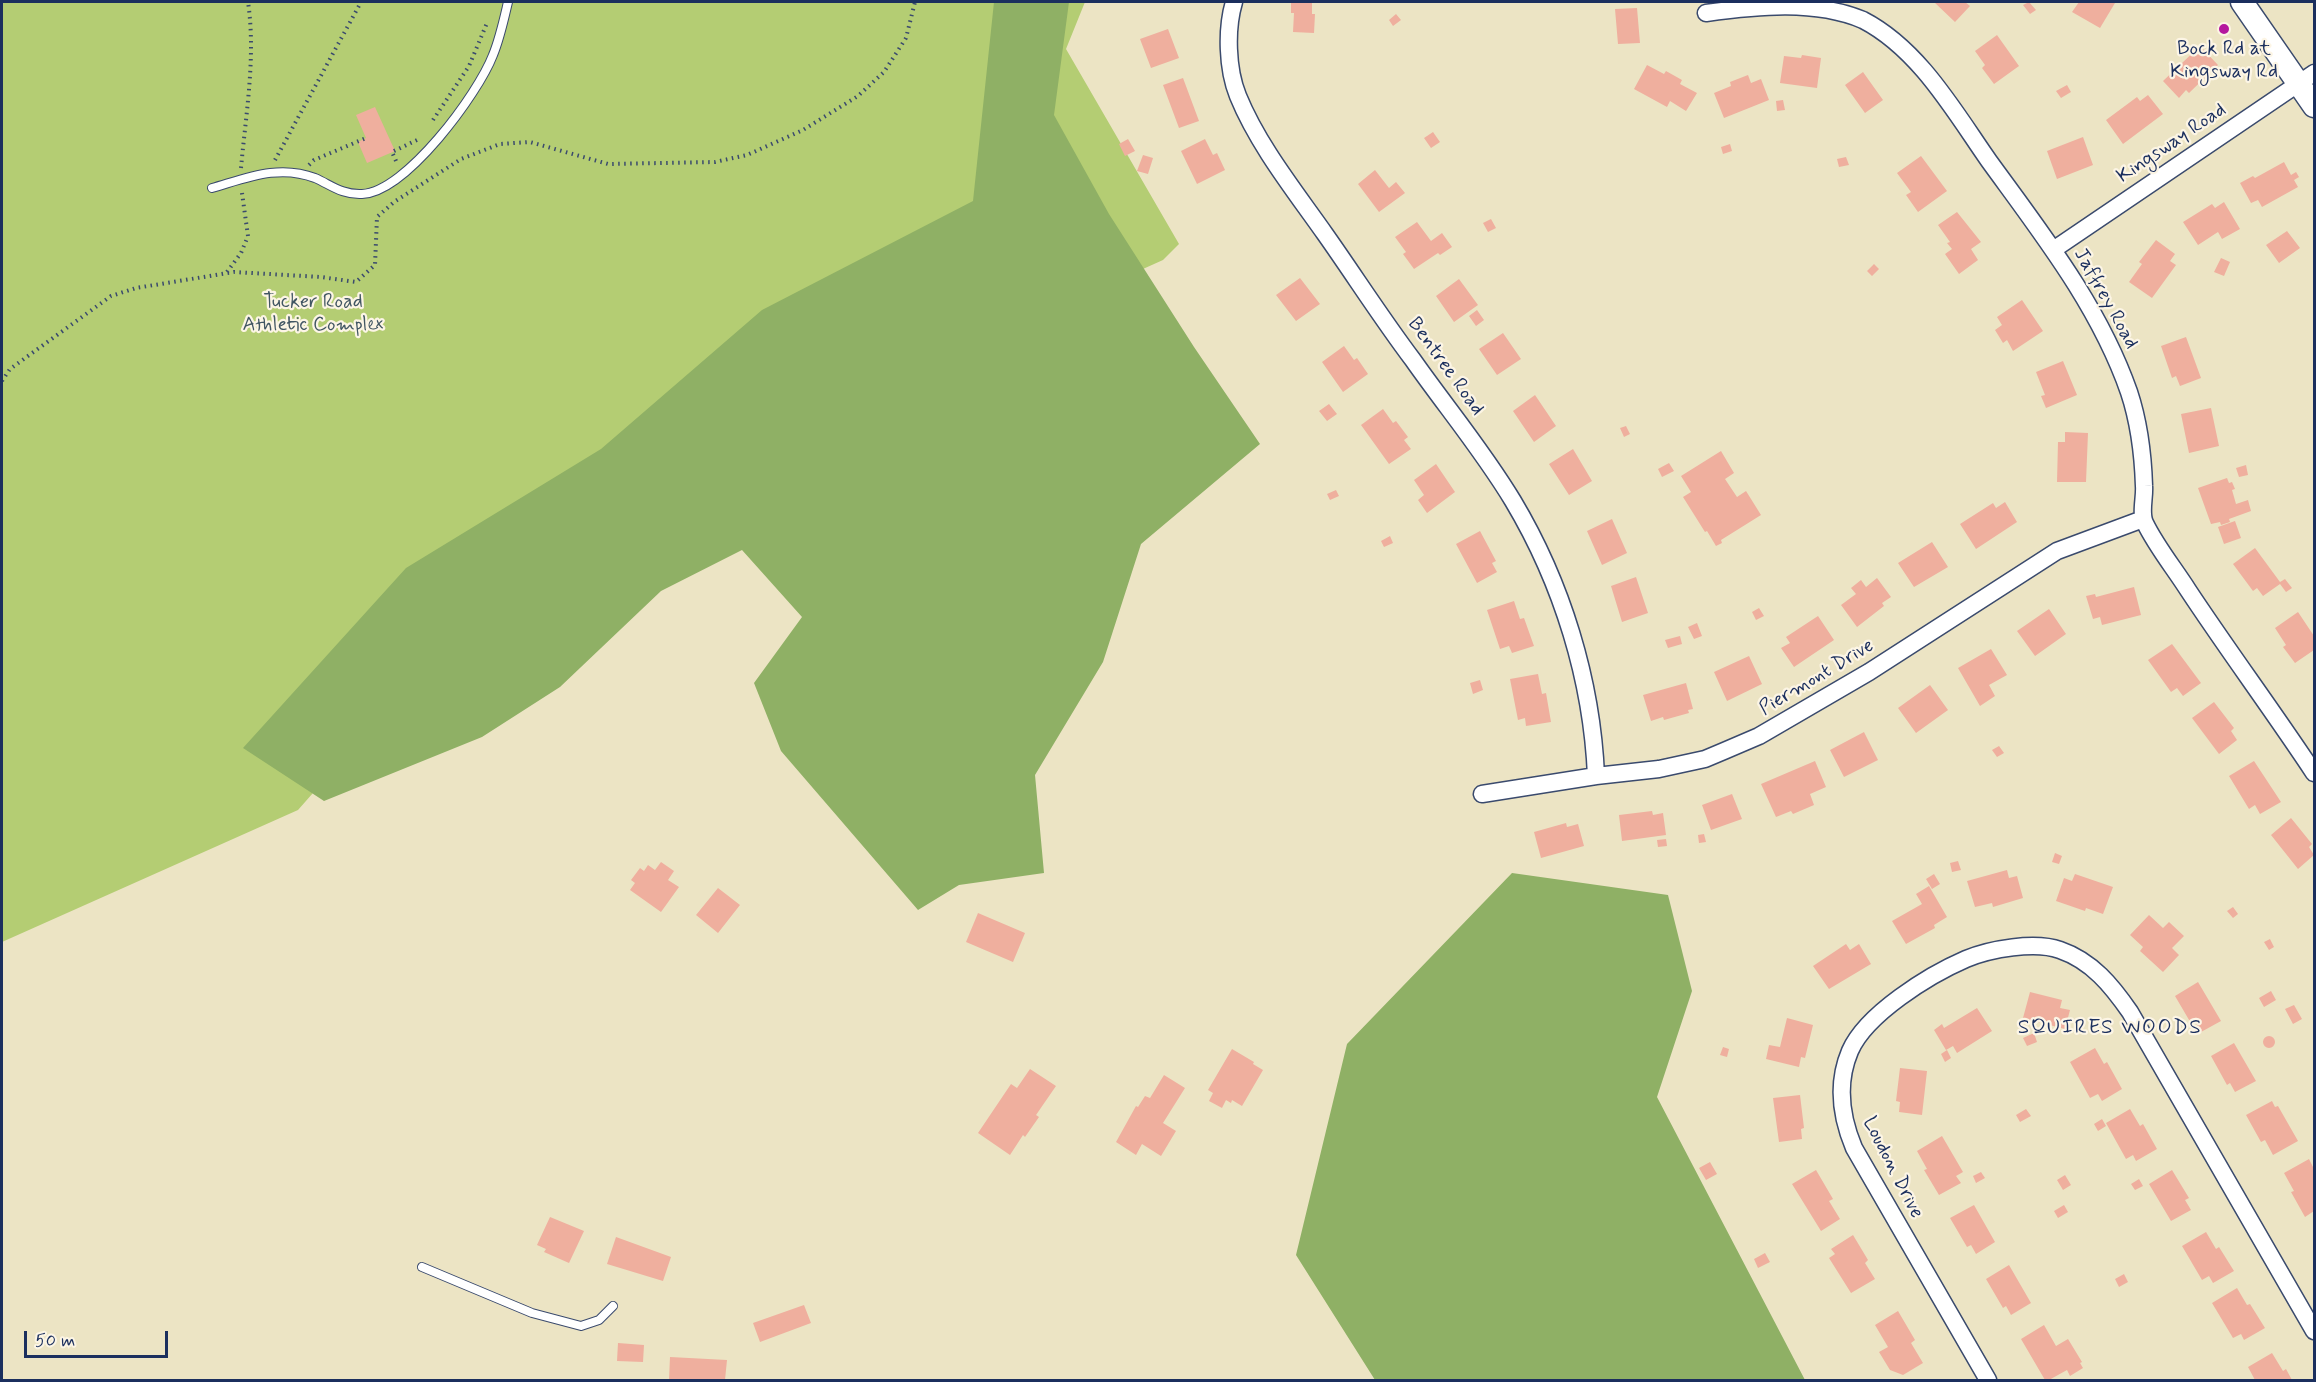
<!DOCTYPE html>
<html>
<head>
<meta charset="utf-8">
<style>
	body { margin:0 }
	#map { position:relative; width:2316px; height:1382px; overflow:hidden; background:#ece4c4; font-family:Mynerve,sans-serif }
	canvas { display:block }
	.frame { position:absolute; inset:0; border:3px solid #1b2f5e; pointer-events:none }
	.scale { position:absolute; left:24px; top:1331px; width:144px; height:27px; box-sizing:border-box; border:3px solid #1b2f5e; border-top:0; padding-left:8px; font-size:18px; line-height:21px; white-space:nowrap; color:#1b2f5e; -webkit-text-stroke:4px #fcf5e5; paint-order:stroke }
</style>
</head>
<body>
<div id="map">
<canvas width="2316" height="1382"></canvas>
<div class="frame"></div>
<div class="scale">50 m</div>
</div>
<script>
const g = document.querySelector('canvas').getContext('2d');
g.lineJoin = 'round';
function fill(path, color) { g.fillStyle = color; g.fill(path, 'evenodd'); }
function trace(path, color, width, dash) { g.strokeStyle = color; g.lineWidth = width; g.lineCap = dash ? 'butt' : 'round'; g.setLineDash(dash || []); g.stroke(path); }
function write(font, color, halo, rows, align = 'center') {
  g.font = font + ' Mynerve,sans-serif'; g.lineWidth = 4.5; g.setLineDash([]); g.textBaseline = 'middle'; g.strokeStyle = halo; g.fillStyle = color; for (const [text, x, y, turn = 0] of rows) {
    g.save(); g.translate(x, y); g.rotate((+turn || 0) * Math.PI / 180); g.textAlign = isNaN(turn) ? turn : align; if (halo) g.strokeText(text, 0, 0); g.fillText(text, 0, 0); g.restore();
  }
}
const green = new Path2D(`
	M2,2H1085L1066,49L1179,244L1163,260L1007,330L350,751L298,810L2,942Z`);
const forest = new Path2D(`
	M994,2H1069L1054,115L1109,214L1194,347L1260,444L1141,544L1103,662L1035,775L1044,873L959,885L918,910L781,751L754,683L802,617L742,550L661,591L560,687L482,737L324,801L243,748L406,568L601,449L762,310L973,201Z
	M1512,873L1668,895L1692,991L1657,1097L1805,1380H1375L1296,1255L1347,1044Z`);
const building = new Path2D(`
	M1291,2H1312V14H1315L1314,33L1293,32L1294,13H1291Z
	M1934,2H1965L1970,6L1955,22Z
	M2029,2L2036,10L2030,14L2023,5Z
	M2079,2H2113L2115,3L2100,28L2072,12Z
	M1637,8L1640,43L1618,44L1615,9Z
	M1396,14L1401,20L1393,26L1389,20Z
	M1168,29L1179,58L1151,68L1140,39Z
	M1997,35L2019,66L1994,84L1982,68L1985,65L1975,51Z
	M2200,46L2218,65L2189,93L2186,90L2179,98L2163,81Z
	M1802,55L1821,58L1817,88L1780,83L1784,56L1801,58Z
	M1647,65L1664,74L1666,71L1682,80L1680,84L1697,93L1686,111L1670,101L1667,107L1634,89Z
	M1863,72L1883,100L1865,113L1845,85Z
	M1748,75L1751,83L1761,79L1769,100L1724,118L1714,93L1731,86L1730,82Z
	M1183,78L1199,121L1179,128L1163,85Z
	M2067,85L2071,92L2061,98L2056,91Z
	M2148,95L2163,114L2123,144L2106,120L2137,97L2140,101Z
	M1783,100L1785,110L1777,111L1776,101Z
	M375,107L395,151L367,163L358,142L366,138L356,115Z
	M1433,132L1440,142L1431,148L1424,138Z
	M2083,137L2093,165L2057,179L2047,151Z
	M1128,139L1135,151L1125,156L1119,144Z
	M1205,139L1213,155L1217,153L1225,170L1197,184L1181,151Z
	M1730,144L1732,151L1723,154L1721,147Z
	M1143,155L1153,158L1148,174L1137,171Z
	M1921,156L1947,191L1918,212L1906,195L1911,192L1897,173Z
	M1846,157L1849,165L1839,167L1837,159Z
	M2284,162L2291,175L2296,172L2299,177L2294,180L2298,187L2262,207L2258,200L2251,203L2240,183L2253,176L2255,178Z
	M1375,170L1389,188L1396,182L1405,193L1379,212L1358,184Z
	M2224,202L2240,229L2222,239L2218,232L2198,245L2183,222L2212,204L2215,208Z
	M1957,212L1981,242L1971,249L1978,260L1959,274L1945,254L1952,249L1947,243L1950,242L1938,225Z
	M1491,219L1496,228L1488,232L1483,223Z
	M1417,222L1431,241L1442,233L1452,247L1440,255L1438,253L1414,269L1403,254L1406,252L1395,237Z
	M2287,231L2300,248L2279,263L2266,245Z
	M2156,240L2175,254L2170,261L2176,265L2152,298L2129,282L2142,264L2139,262Z
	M2221,258L2230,262L2224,276L2214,272Z
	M1874,264L1879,269L1872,276L1867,271Z
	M1300,278L1320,304L1296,321L1276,295Z
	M1459,279L1478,305L1454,322L1436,296Z
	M2022,300L2043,331L2013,351L2007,340L2003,343L1995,330L2002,325L1997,317Z
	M1477,310L1484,320L1476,326L1469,316Z
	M1503,333L1521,359L1497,375L1479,349Z
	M2186,337L2201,378L2180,386L2176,376L2172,378L2161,346Z
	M1344,346L1354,360L1357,358L1368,374L1343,392L1322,362Z
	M2063,361L2077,395L2046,408L2041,396L2045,395L2036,372Z
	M1535,395L1556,426L1534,442L1513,411Z
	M1329,404L1337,414L1327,421L1319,411Z
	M2211,408L2219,446L2189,453L2181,414Z
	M1383,409L1393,423L1396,421L1408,437L1404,440L1411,449L1389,464L1361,425Z
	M1626,426L1630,434L1624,437L1620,428Z
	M2065,432L2088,433L2086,482H2057L2058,442H2065Z
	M1573,449L1592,481L1569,495L1549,464Z
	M1721,451L1734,473L1725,479L1737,497L1746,491L1761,515L1721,540L1722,543L1716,546L1707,531L1705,532L1683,497L1691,492L1681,476Z
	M1669,463L1674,471L1662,477L1658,469Z
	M1436,464L1455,492L1427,513L1418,500L1424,495L1414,480Z
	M2246,465L2248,475L2239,477L2236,468Z
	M2227,478L2229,483L2232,482L2235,489L2232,490L2236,504L2248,500L2251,511L2229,519L2230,522L2221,525L2220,522L2211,524L2198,488Z
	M1336,490L1339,496L1330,500L1327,494Z
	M2005,502L2017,522L1976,549L1960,524L1993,503L1996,508Z
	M1612,519L1627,553L1602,565L1587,531Z
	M2235,521L2241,538L2224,544L2218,527Z
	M1480,531L1496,561L1492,563L1497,572L1477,583L1456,544Z
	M1390,536L1393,543L1384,547L1381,541Z
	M1932,542L1948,567L1914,587L1898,563Z
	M2255,548L2280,582L2285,579L2292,588L2286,592L2280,584L2263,596L2257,588L2253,591L2233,564Z
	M1636,577L1648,613L1622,622L1611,586Z
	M1877,578L1891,597L1882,603L1884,606L1857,627L1841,605L1856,594L1851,588L1861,580L1866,587Z
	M2134,587L2141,615L2102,625L2100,617L2093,619L2086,596L2095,594L2096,597Z
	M1514,601L1520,619L1524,618L1534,646L1512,653L1509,646L1500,649L1487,610Z
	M1759,608L1764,616L1756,620L1752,612Z
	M2049,609L2066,634L2035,656L2017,631Z
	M2298,612L2314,636V650L2295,663L2283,647L2286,645L2275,628Z
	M1818,616L1834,640L1794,667L1781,648L1790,643L1786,637Z
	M1697,623L1702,636L1694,639L1688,627Z
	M1680,636L1682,644L1668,648L1665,640Z
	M2172,644L2201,683L2183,696L2177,688L2171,692L2148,660Z
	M1991,649L2007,675L1989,685L1995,696L1980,706L1958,668Z
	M1749,656L1762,684L1727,701L1714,672Z
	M1538,674L1542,694L1546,693L1551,722L1526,726L1525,718L1518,720L1510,679Z
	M1480,680L1483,690L1473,694L1470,683Z
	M1686,683L1693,709L1688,710L1689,713L1664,720L1663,717L1651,721L1643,695Z
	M1930,685L1948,710L1916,733L1898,708Z
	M2214,702L2234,728L2231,731L2237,740L2219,754L2192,718Z
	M1864,732L1878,760L1844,777L1830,750Z
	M1999,746L2004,753L1997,757L1992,750Z
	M1815,761L1826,787L1810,794L1814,805L1793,814L1791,811L1776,817L1761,784Z
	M2254,761L2281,802L2260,814L2255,805L2249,809L2229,776Z
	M1732,794L1742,819L1711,830L1702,805Z
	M1652,811L1653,815L1663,813L1666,835L1622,841L1619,815Z
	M2291,818L2312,844L2309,847L2314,855L2298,869L2271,835Z
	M1566,823L1567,827L1578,824L1584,846L1541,858L1534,832Z
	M1704,834L1706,842L1699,843L1698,835Z
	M1666,839L1667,846L1658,847L1657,840Z
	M2055,853L2062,856L2059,864L2052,862Z
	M1958,861L1961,870L1952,872L1950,863Z
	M661,862L674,871L668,880L679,887L661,912L630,890L635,883L631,880L640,868L644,871L648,865L655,870Z
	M2007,870L2009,878L2017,876L2023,898L1993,907L1992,903L1975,907L1967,881Z
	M1934,874L1940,884L1932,889L1926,879Z
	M2075,874L2113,887L2103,914L2086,908L2085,911L2056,901L2064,878L2072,881Z
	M1929,886L1947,917L1934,925L1935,928L1906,944L1892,921L1922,904L1916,894Z
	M718,888L740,905L718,933L696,915Z
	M2233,907L2238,914L2233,918L2227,911Z
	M978,913L1025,933L1013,962L966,942Z
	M2149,915L2163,928L2169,922L2184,936L2172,948L2179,955L2163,972L2140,951L2143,947L2130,935Z
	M2270,939L2274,947L2269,950L2264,942Z
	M1846,944L1850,950L1859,944L1871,964L1829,989L1813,966Z
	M2198,982L2221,1021L2201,1032L2196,1023L2192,1025L2175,996Z
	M2271,991L2276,1000L2264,1007L2259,998Z
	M2030,992L2062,1000L2060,1008L2070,1010L2065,1029L2023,1018Z
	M2294,1005L2302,1019L2293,1024L2285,1009Z
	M1977,1008L1992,1031L1957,1053L1953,1046L1946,1050L1934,1030L1942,1024L1944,1028Z
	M1787,1018L1813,1025L1805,1058L1801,1057L1799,1067L1766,1059L1769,1045L1780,1047Z
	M2034,1033L2037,1042L2027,1046L2023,1038Z
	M2263 1042a6 6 0 1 1 12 0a6 6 0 1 1-12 0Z
	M2234,1043L2256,1081L2235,1092L2230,1083L2227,1085L2211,1056Z
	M1723,1047L1729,1049L1727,1057L1720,1055Z
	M2095,1048L2104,1064L2107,1062L2122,1089L2102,1101L2098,1094L2090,1098L2070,1062Z
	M1232,1049L1254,1062L1253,1064L1263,1070L1242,1106L1232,1100L1231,1103L1226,1100L1222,1108L1209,1101L1213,1093L1208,1090Z
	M1947,1050L1951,1058L1945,1062L1941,1054Z
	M1900,1068L1927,1071L1922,1115L1899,1112L1900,1102L1896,1101Z
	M1030,1069L1056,1086L1036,1115L1039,1117L1025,1137L1023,1135L1010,1155L978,1133L1011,1084L1017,1088Z
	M1164,1075L1185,1088L1163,1123L1176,1131L1161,1156L1142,1144L1136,1155L1116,1142L1136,1106L1138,1107L1145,1096L1150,1098Z
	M1800,1095L1804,1128L1801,1129L1802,1139L1779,1142L1773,1098Z
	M2272,1101L2275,1107L2278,1106L2298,1141L2273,1155L2265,1140L2261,1142L2246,1115Z
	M2026,1109L2031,1116L2020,1122L2016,1115Z
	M2130,1109L2140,1126L2143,1124L2157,1149L2136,1161L2133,1155L2126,1159L2106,1123Z
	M2102,1119L2106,1126L2098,1131L2094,1124Z
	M1942,1136L1963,1172L1956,1176L1961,1183L1939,1195L1924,1170L1927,1169L1917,1151Z
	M2309,1159L2314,1169V1211L2305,1217L2291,1192L2294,1191L2284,1173Z
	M1710,1162L1717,1174L1706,1180L1699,1168Z
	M1816,1170L1833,1199L1829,1201L1840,1219L1821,1231L1792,1184Z
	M2172,1170L2189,1198L2185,1200L2191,1210L2171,1221L2149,1184Z
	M1981,1172L1985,1178L1976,1183L1973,1176Z
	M2065,1175L2071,1185L2063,1190L2057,1180Z
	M2139,1179L2143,1186L2135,1190L2131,1184Z
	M1974,1205L1995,1242L1976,1254L1971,1245L1967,1247L1950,1218Z
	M2064,1205L2068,1212L2058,1218L2054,1211Z
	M550,1217L584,1231L569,1263L544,1252L546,1249L537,1245Z
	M2206,1232L2216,1249L2219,1247L2234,1271L2213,1283L2209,1276L2202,1280L2182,1246Z
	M1853,1235L1868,1260L1865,1263L1875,1279L1851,1293L1829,1258L1835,1254L1831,1249Z
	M616,1237L671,1257L663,1281L607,1264Z
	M1765,1253L1770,1262L1758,1268L1754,1259Z
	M2009,1265L2031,1303L2011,1315L2006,1306L2003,1308L1986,1279Z
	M2124,1274L2128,1282L2119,1287L2115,1279Z
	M2237,1288L2247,1305L2250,1304L2265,1328L2244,1340L2241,1334L2233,1338L2212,1303Z
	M804,1305L811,1323L760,1342L753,1323Z
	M1898,1311L1915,1340L1911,1343L1923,1363L1903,1375L1890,1370L1879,1352L1888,1347L1875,1325Z
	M2044,1325L2056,1346L2068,1339L2082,1362L2080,1363L2083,1368L2070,1376L2067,1370L2049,1380H2045L2021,1339Z
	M618,1343L644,1345L643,1362L617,1361Z
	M2272,1353L2283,1371L2286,1369L2292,1380H2255L2248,1367Z
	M670,1357L727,1360L725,1380H669Z`);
const path = new Path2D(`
	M433,120L469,66L487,23
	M275,160L361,2
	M396,161L392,152L417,140
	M309,165L314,160L366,138
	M241,168C246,113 256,56 248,2
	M227,272L241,253L248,236L242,193
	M2,381L10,369L111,296L136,288L234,272L321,277L356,282L375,265L377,217L394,202L461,159L500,144L530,142L608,164L715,162L747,155L803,130L858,96L884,72L906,38L915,2`);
const service = new Path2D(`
	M212,188C247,178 279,164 315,178C331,185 342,195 362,194C406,192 478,94 493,55C500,38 504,19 508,2
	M422,1267L532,1313L581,1326L599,1320L613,1306`);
const minor = new Path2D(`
	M1234,2C1226,29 1227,69 1238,96C1258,145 1294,190 1325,234C1354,275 1382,319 1413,360C1446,407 1483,451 1513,501C1562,583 1592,680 1596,776
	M1706,13C1758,6 1815,0 1863,20C1919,49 1954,111 1989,161C2042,234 2099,306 2129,392C2139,422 2143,454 2144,486C2145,497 2140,513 2145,523C2156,546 2174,568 2188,590C2229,652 2273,711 2314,773
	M2053,250L2314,73
	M1482,794L1596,776L1659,769L1705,759L1724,751L1759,736L1869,672L2057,551L2143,519
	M1988,1380L1854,1148C1841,1117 1836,1084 1850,1051C1866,1014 1929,975 1966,959C1990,949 2035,941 2060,950C2092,961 2112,986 2130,1012L2314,1331`);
const secondary = new Path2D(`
	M2242,2L2314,106`);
const markers = [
	[2224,29,6,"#b5179e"]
];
const poiNames = [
	["Bock Rd at",2224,50],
	["Kingsway Rd",2224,73]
];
const streetNames = [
	["Kingsway Road",2172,144,-34],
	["Jaffrey Road",2105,299,61],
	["Bentree Road",1445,367,54],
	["Piermont Drive",1817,678,-31],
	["Loudon Drive",1892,1168,63]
];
const parkNames = [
	["Tucker Road",313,303],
	["Athletic Complex",313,326]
];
const neighbourhoodNames = [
	["SQUIRES WOODS",2110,1029]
];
fill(green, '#b4cd73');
fill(forest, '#8fb065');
fill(building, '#efaf9e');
trace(service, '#3a4a6d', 10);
trace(minor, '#3a4a6d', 19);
trace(secondary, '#3a4a6d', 25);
trace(path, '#3a4a6d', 4, [1.5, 4.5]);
trace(service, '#fff', 8);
trace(minor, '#fff', 16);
trace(secondary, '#fff', 22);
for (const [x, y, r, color] of markers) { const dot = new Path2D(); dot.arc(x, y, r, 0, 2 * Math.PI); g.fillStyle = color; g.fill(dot); trace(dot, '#fcf5e5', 2); }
write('20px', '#1b2f5e', '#fcf5e5', poiNames);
write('20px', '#1b2f5e', '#fcf5e5', streetNames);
write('20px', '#415663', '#fcf5e5', parkNames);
g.letterSpacing = '1.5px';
write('21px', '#1b2f5e', '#fcf5e5', neighbourhoodNames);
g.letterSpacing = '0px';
</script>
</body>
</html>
